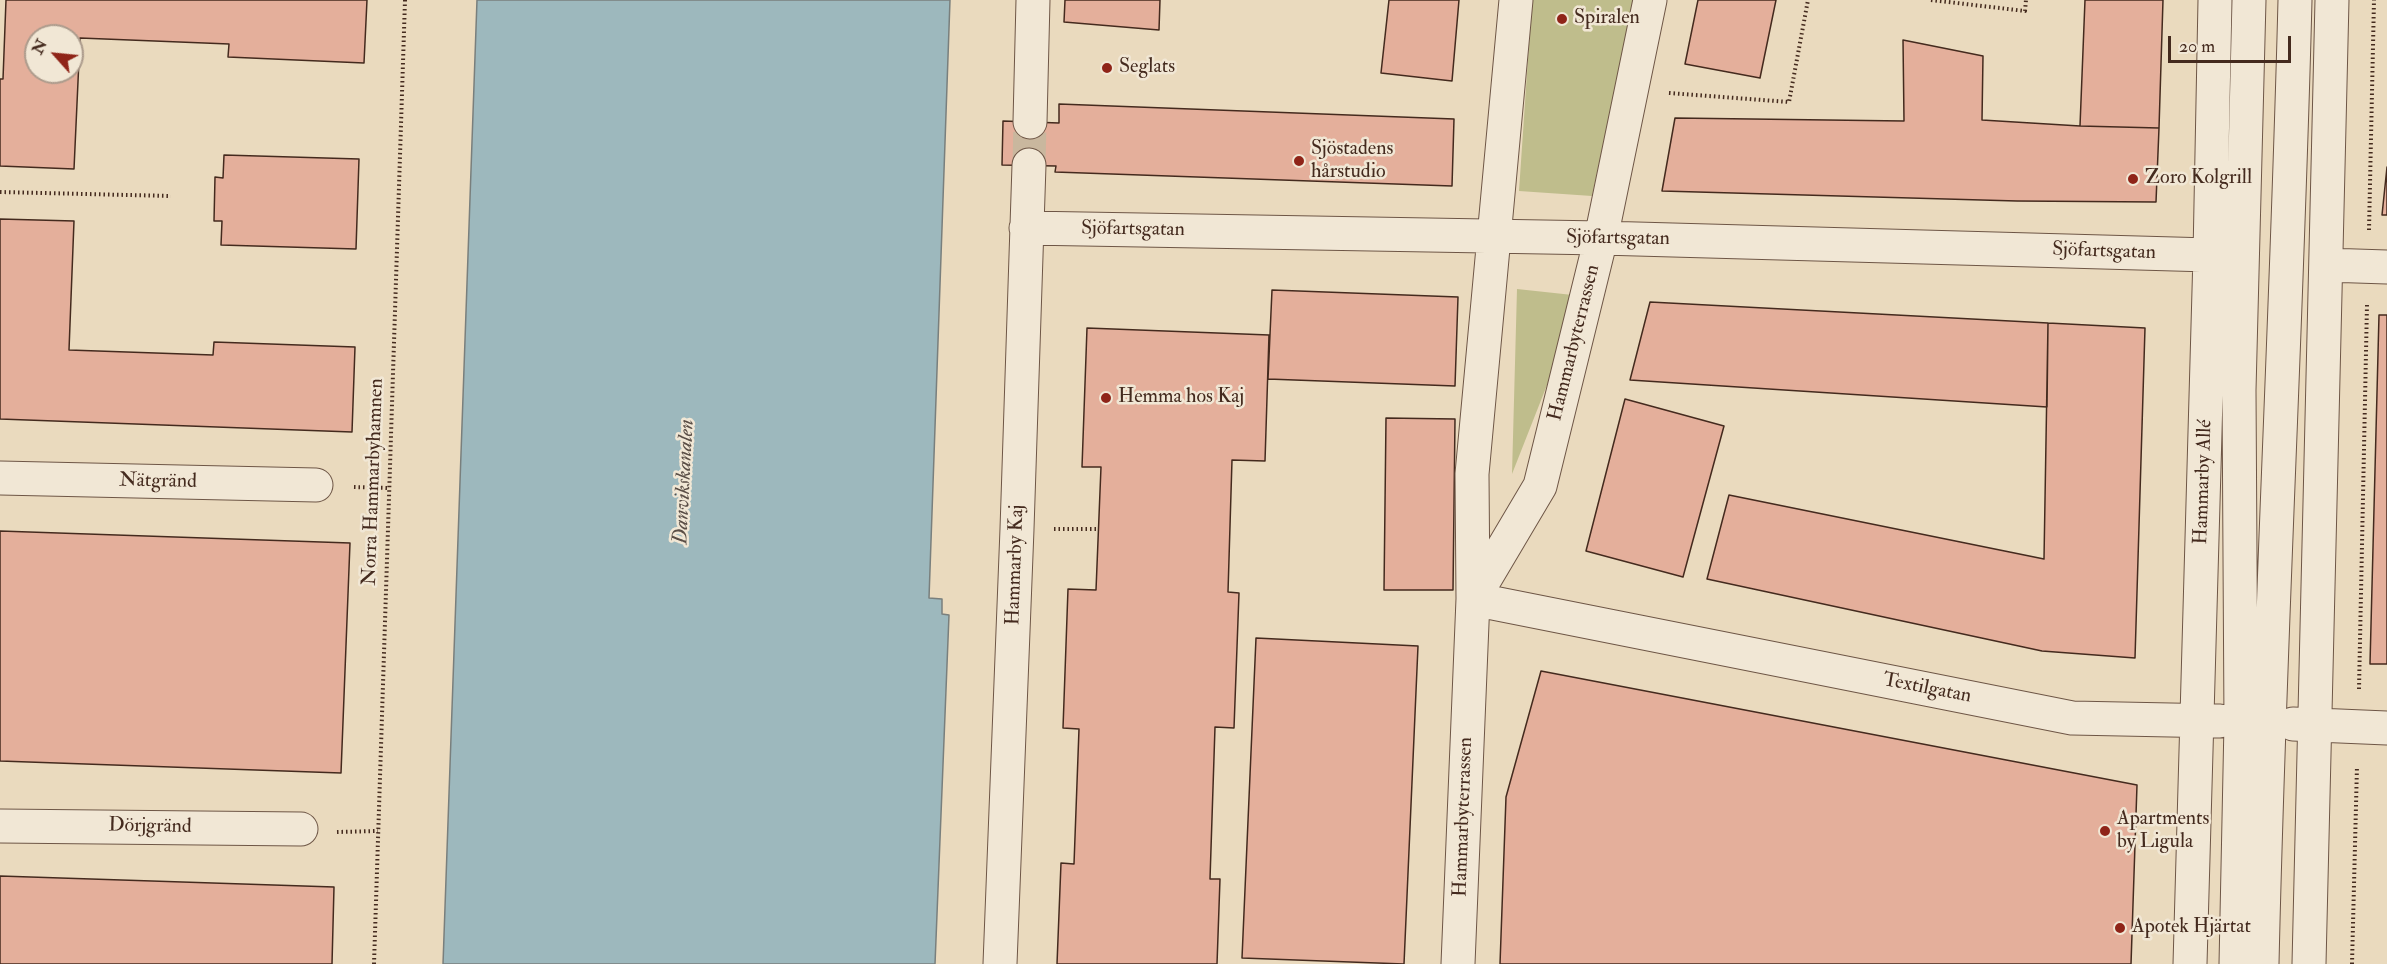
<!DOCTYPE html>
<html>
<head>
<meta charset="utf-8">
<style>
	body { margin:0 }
	#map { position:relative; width:2387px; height:964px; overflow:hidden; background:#eadabe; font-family:"IM FELL Double Pica",serif }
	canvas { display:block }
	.north { position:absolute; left:24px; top:24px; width:60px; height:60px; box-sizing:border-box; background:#f1e7d5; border:2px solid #ac9b8c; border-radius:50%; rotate:297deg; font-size:16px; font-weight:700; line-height:24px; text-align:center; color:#442a1e }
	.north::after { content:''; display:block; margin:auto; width:21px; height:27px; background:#8f2418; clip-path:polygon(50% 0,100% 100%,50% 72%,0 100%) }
	.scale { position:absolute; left:2168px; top:36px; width:123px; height:27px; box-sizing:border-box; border:3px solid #442a1e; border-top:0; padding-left:8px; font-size:18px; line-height:21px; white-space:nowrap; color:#442a1e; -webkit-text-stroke:4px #f1e7d5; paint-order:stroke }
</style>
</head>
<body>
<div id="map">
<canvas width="2387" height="964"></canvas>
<div class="north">N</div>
<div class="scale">20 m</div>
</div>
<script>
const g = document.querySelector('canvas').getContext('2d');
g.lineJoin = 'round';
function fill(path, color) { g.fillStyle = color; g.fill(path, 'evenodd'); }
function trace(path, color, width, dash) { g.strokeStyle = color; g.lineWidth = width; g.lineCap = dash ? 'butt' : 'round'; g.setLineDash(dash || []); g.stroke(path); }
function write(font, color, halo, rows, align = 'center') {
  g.font = font + ' "IM FELL Double Pica",serif'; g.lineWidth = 5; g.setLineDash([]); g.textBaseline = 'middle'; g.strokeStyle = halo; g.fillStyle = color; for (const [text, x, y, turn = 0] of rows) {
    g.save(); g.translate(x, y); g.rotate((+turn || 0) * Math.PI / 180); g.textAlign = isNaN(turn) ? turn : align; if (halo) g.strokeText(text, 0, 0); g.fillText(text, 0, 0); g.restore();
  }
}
const green = new Path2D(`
	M1532,0H1634L1592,196L1519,191Z
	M1517,289L1582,296L1512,474Z`);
const water = new Path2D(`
	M477,0H950L929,598L942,599V614L949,615L935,964H443Z`);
const building = new Path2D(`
	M6,0H367L364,63L228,57L229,44L80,38L74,169L0,166V79H3ZM36,36H72V72H36Z
	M1065,0H1160L1159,30L1064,22Z
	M1389,0H1459L1452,81L1381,73Z
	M1698,0H1776L1760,78L1685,64Z
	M2085,0H2163L2159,128L2080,126Z
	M1903,40L1983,56L1982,120L2080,126L2159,128L2156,202L2017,201L1662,191L1675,118L1904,121Z
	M1059,104L1454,119L1452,186L1055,172L1056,166L1002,165L1003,121L1059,123Z
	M224,155L359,159L356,249L221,245L222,221H214L215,177L223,178Z
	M2387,167V215H2382Z
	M0,219L74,221L69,350L213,355L214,342L355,347L352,432L0,419Z
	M1272,290L1458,297L1455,386L1268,379Z
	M1650,302L2048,323L2047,407L1630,380Z
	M2379,315H2387V664H2370Z
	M2048,323L2145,328L2135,658L2042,651L1707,579L1729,495L2044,559Z
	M1087,328L1269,335L1265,461L1232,460L1228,592L1239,593L1234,728L1215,727L1210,879H1220L1217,964H1057L1061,863L1074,864L1079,729L1063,728L1068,589L1096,590L1101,467H1082Z
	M1625,399L1724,426L1683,577L1586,551Z
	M1386,418L1455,419L1453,590H1384Z
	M0,531L350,543L341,773L0,761Z
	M1256,638L1418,646L1404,964L1242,958Z
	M1541,671L2137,785L2131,964H1500L1506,797Z
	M0,876L334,887L332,964H0Z`);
const minorTunnel = new Path2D(`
	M1029,165L1030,122`);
const path = new Path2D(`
	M1931,0L2025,11L2026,0
	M1669,93L1789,102L1808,0
	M0,192L171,196
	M2369,230L2374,0
	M354,487L389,488
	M1054,529H1098
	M2359,689L2367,304
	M337,832L378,831
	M374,964L405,0
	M2352,964L2357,766`);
const minor = new Path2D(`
	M1030,122L1033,0
	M1026,228L1601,238L2210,255
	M2326,265L2387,267
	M0,478L316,485
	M1473,599L2072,718L2220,721
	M1473,599L1540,486L1601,238L1650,0
	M2293,724L2387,728
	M0,826L301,829
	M1000,964L1017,529L1029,165
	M1458,964L1473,599L1472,474L1516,0
	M2190,964L2210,255L2215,0
	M2236,964L2241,723L2239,390L2249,0
	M2262,964C2269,643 2287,321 2295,0
	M2309,964L2332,0`);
const markers = [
	[1562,19,6,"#8f2418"],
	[1107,68,6,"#8f2418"],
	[1299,161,6,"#8f2418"],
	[2133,179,6,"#8f2418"],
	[1106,398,6,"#8f2418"],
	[2105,831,6,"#8f2418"],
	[2120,928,6,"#8f2418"]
];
const poiNames = [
	["Spiralen",1574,19],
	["Seglats",1119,68],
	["Sjöstadens",1311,150],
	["hårstudio",1311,173],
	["Zoro Kolgrill",2145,179],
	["Hemma hos Kaj",1118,398],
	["Apartments",2117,820],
	["by Ligula",2117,843],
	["Apotek Hjärtat",2132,928]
];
const streetNames = [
	["Sjöfartsgatan",1133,230,1],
	["Sjöfartsgatan",1618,239,1],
	["Sjöfartsgatan",2104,252,2],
	["Hammarbyterrassen",1575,343,-76],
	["Nätgränd",158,482,1],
	["Norra Hammarbyhamnen",374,482,-88],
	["Hammarby Allé",2204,482,-88],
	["Hammarby Kaj",1016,565,-88],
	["Textilgatan",1927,689,11],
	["Hammarbyterrassen",1464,817,-88],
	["Dörjgränd",150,827,1]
];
const waterNames = [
	["Danvikskanalen",685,482,-87]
];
fill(green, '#bfbd8c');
fill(water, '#9db8bd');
trace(water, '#797f7d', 1.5);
fill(building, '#e4af9b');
trace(building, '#442a1e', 1.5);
trace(minorTunnel, '#c9b79e', 33, [33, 16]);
trace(minor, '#6e5646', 35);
trace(path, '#442a1e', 4, [1.5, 3]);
trace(minor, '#f1e7d5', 33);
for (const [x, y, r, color] of markers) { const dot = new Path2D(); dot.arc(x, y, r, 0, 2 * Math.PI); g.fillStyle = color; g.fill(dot); trace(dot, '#f1e7d5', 2); }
write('20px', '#442a1e', '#f1e7d5', poiNames, 'left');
write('20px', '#442a1e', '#f1e7d5', streetNames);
write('italic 21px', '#5a4e46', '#f1e7d5', waterNames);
</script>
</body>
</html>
